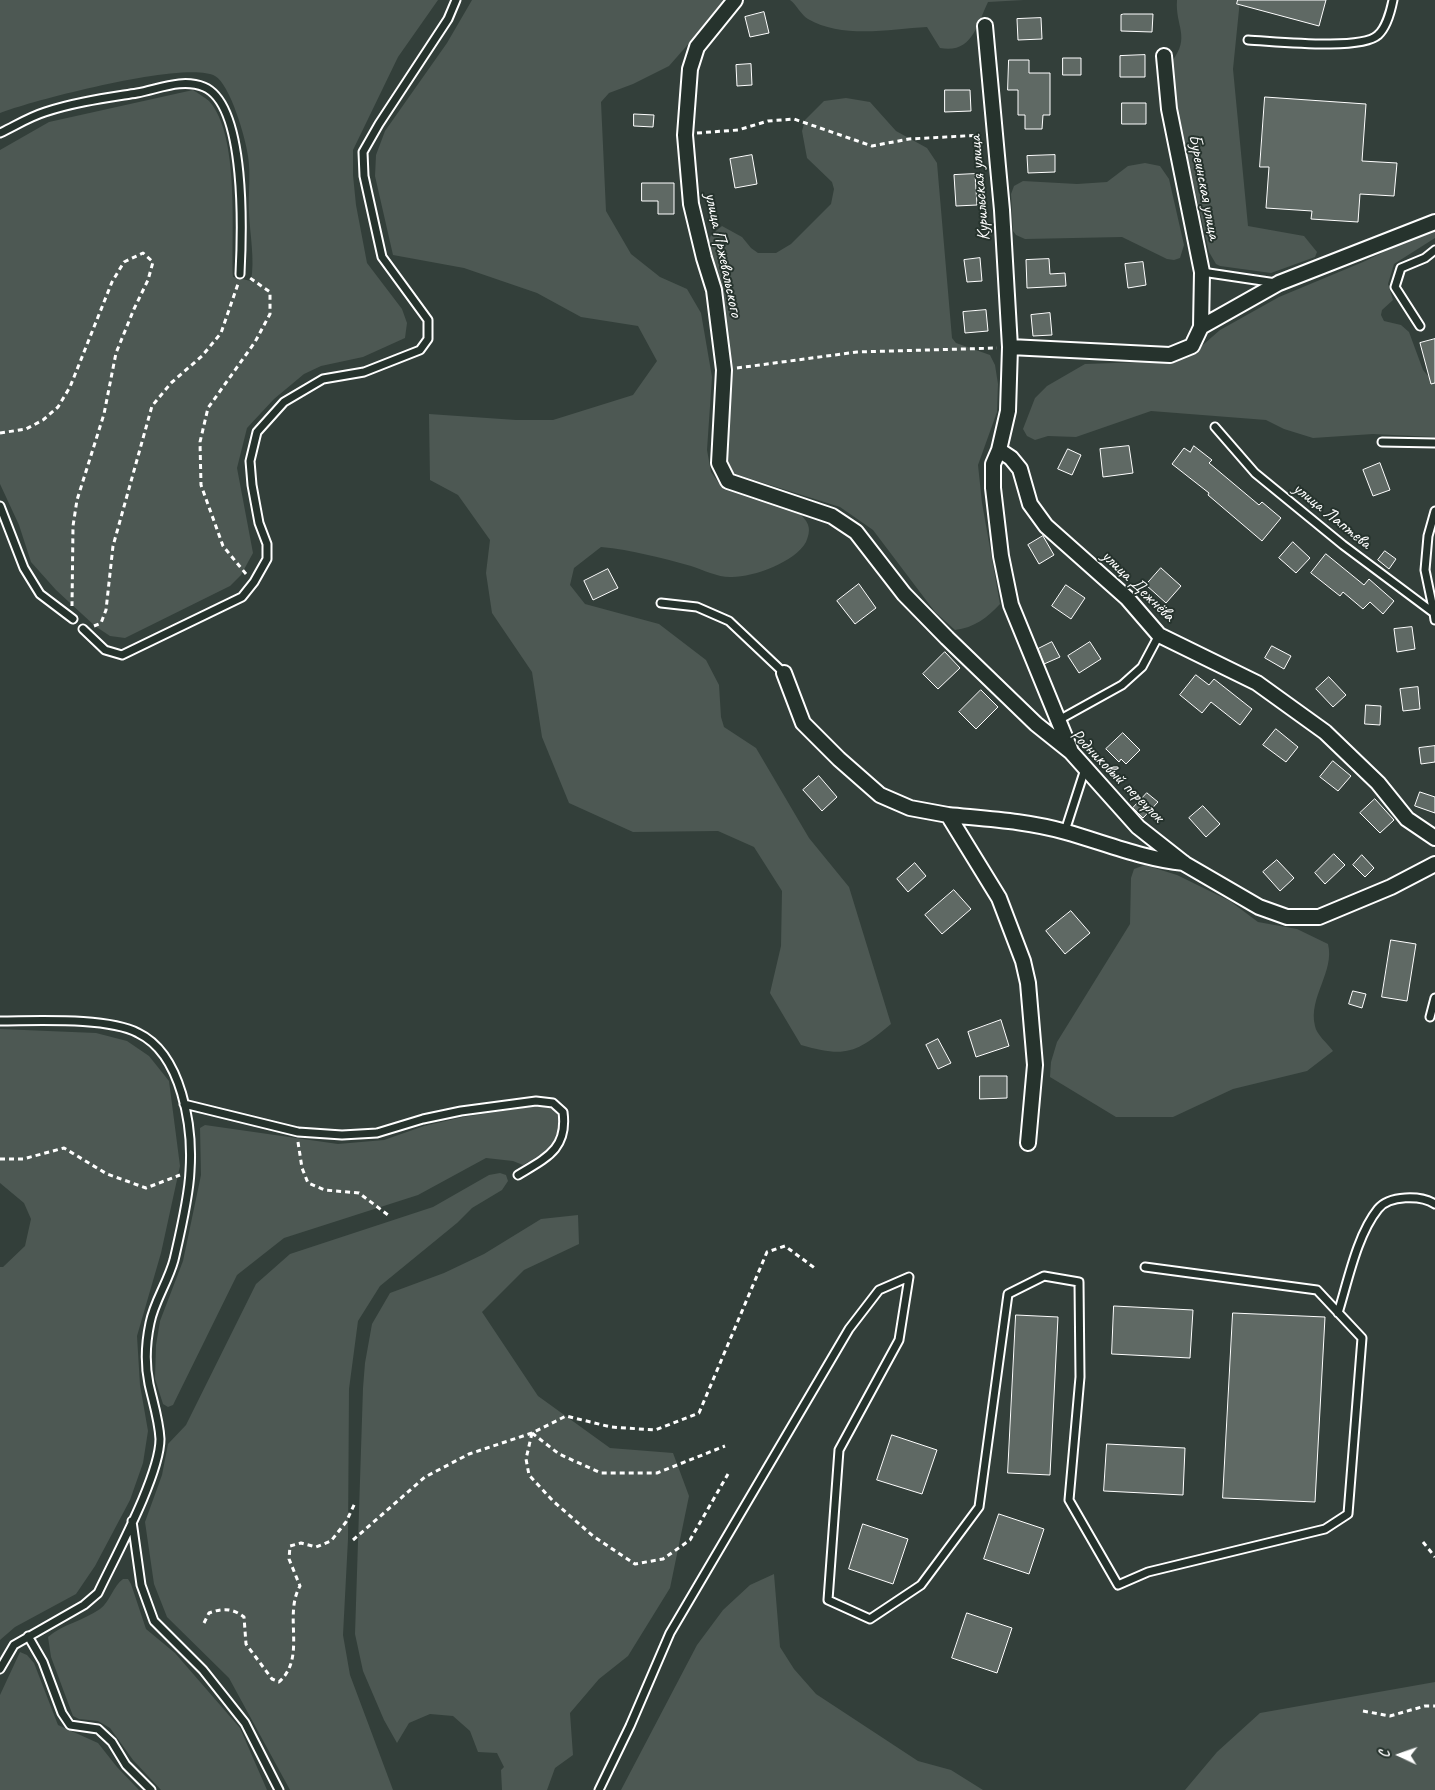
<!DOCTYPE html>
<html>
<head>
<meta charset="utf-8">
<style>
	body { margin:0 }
	#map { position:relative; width:1435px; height:1790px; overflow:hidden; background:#333f3a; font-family:Caveat,sans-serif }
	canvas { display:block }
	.north { position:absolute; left:1375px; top:1730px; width:50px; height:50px; -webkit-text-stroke:4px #26332d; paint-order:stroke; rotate:273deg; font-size:14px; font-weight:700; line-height:20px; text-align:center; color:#fff }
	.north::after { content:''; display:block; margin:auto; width:18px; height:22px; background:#fff; clip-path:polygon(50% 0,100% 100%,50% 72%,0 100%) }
</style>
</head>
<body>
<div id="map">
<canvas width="1435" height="1790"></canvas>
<div class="north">С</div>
</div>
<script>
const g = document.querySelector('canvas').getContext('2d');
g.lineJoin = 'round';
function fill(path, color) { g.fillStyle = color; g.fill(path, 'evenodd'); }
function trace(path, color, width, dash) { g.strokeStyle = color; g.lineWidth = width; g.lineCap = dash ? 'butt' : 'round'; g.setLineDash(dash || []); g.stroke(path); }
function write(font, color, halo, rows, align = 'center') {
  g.font = font + ' Caveat,sans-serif'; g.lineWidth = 4; g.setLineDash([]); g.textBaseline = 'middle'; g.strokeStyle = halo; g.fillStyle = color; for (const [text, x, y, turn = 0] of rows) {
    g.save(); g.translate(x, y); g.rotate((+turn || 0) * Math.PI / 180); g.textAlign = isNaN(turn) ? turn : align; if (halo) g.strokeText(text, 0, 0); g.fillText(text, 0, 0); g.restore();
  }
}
const green = new Path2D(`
	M0,0H438L398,57L353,150V175L356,205L367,263L402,309L407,323L405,338L363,357L321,366L304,374L274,399L247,428L237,468L253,553L241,575L230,586L125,638L110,636L95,626L56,590L31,562L19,525L0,484V150L49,122L193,90C198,93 204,97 209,101C240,135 231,233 233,277L251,281C255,259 250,236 249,213C248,194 251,174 248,156C246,139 230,84 215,76C187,60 34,100 0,113Z
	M472,0H727L669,66L633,84L609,93L601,102L606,211L631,254L660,277L687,289L701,313L712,377L707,450L711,472L723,489L801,515C810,524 811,530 806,542C795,562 754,577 732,577C720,578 703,570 691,566C662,558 632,550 601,547L574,568L570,585L585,604L659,624L706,660L719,685L721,717L724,727L756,748L809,838L849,887L891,1024C856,1053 846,1058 801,1045L770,993L781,946L782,891L754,847L718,831L633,832L569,803L542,737L532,672L492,613L486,573L490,540L458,495L430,480L429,414L516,420H553L633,395L657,361L638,326L581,317L537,293L464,268L393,255L375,176L376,155L385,131L447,43Z
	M790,0H1024L988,2C977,25 972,54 940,48L927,27C891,29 842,39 808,19C801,15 797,5 790,0Z
	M1177,0H1240L1233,69L1248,226L1304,236L1317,252L1315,257L1271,273L1220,266L1216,264L1209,252L1177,112L1172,61C1191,37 1175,26 1177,0Z
	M846,98L870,102L896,131L927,148L937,163L952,338L956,343L990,355L995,365L998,384L997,412L978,465L982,503L1000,604C988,617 974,628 955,630L935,612L873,530L840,507L732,473L726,462L708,243L711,235L722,226L742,237L751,248L758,253H776L791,244L831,204L834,189L832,182L807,158L802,131L805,120L824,101Z
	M1145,163L1160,166L1169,179L1184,245L1180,258L1174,260L1167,259L1122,237L1025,239L1016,235L1013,231L1011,194L1014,186L1023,181L1077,184L1107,182L1128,166Z
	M1435,227V238L1394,264L1388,284L1393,300L1382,310L1381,315L1384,321L1401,325L1409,332L1423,370L1435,384V437L1373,434L1313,438L1284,429L1266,420L1151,411L1076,437L1048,436L1035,440L1027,436L1023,429L1035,398L1047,386L1085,364L1173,361L1197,350L1220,330L1279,297L1363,262Z
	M1145,865L1177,875L1230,901L1258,922L1297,929L1328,944C1335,972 1308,997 1315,1026C1316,1034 1328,1044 1333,1051L1307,1071L1233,1089L1173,1117H1116L1050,1077L1051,1062L1057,1042L1130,924L1131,878L1134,869Z
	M0,1029L96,1033L127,1041L149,1056L169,1081L180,1166L161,1253L137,1336L140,1385L148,1431L143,1463L130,1500L95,1566L76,1594L15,1627L0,1640V1267H3L25,1246L31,1219L24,1203L0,1183Z
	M536,1106L552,1108C576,1133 544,1154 523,1165L513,1161L486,1158L418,1195L284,1238L237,1275L173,1405L168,1407L163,1404L155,1379L156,1345L160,1321L183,1261L201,1175L200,1128L205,1125L338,1144L384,1140L424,1126L463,1117Z
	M500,1173L506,1175L508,1181L502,1190L472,1208L457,1223L380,1286L358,1321L349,1389L348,1539L343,1635L350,1675L393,1790H290L229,1678L167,1617L154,1584L145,1522L162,1475L168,1444L186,1425L256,1284L290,1254L433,1207L489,1175Z
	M578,1215L579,1244L524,1270L482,1312L538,1396L610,1448L673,1453L689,1496L670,1588L628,1656L599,1679L570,1713L573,1755L555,1768L547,1790H502L501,1770L504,1767L497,1753L478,1752L470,1731L453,1716L430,1714L409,1723L397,1743L384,1720L363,1671L355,1634L363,1388L365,1363L372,1324L390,1293L444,1273L484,1254L541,1219Z
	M774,1574L780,1647L794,1669L816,1694L918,1761L951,1770L983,1790H621L697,1645L723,1610L750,1585Z
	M123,1579H128L131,1584L146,1629L175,1653L240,1728L267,1790H161L133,1760L110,1728L98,1721L79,1719L73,1716L51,1657L48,1637C63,1624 83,1621 100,1609C110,1602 113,1586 123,1579Z
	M20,1652L27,1655L34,1663L58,1725L98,1743L117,1767L139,1790H0V1695Z
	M1435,1682V1790H1185L1217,1752L1260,1713Z`);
const building = new Path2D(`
	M1238,0H1326L1319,26L1237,4Z
	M764,12L769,33L750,37L745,17Z
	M1124,14H1153L1152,32L1121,31V15Z
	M1041,18L1042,39L1018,40L1017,19Z
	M1145,55V77H1120V56Z
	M1063,58H1081V75H1063Z
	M1009,60H1029V73H1050V115H1043L1042,129H1025V115H1018V90H1008Z
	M751,64L752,85L737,86L736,65Z
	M945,90H970L971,111L945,112Z
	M1265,97L1366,104L1362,161L1397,163L1394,196L1360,194L1358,222L1311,219L1312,211L1266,208L1269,167H1260Z
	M1122,103H1146V124H1122Z
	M634,114L654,115L653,127L634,126Z
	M752,155L757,184L735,188L730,159Z
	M1055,155V172L1028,173L1027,156Z
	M975,174L977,205L956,206L954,175Z
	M642,183H674V214H658V201H642Z
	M980,258L982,281L967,282L964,260Z
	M1049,259L1050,274L1065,273L1066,286L1027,288L1026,260Z
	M1143,262L1146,285L1128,288L1125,264Z
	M986,310L988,331L965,333L963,312Z
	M1050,313L1052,335L1033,336L1031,315Z
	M1435,339V383L1431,384L1420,343Z
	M1129,446L1133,473L1103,477L1100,449Z
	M1194,446L1212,460L1209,463L1259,505L1262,502L1281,518L1262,541L1208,495L1209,493L1172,464L1184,448L1190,452Z
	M1068,449L1081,455L1072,475L1058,469Z
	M1380,463L1390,490L1373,496L1363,470Z
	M1043,536L1054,555L1039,564L1028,545Z
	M1293,542L1310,558L1296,573L1279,558Z
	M1385,551L1396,559L1389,569L1378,560Z
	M1326,554L1364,585L1369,579L1394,601L1383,614L1370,602L1363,609L1343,592L1340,596L1311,573Z
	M1161,568L1181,586L1166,603L1146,585Z
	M608,569L618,588L593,600L584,581Z
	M859,584L876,608L855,624L837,601Z
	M1066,585L1085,598L1071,619L1052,606Z
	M1412,627L1415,649L1397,652L1394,629Z
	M1052,642L1060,657L1044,664L1038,649Z
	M1090,642L1101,659L1079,673L1068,656Z
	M1272,646L1291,656L1284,669L1265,658Z
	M945,652L960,668L938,689L923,674Z
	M1196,675L1209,685L1214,679L1252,709L1240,725L1211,702L1202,713L1180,695Z
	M1329,677L1346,695L1333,707L1316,689Z
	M1418,687L1420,709L1403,711L1400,689Z
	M981,690L998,707L976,729L959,712Z
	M1366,705L1381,706L1380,725L1365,724Z
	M1276,729L1298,747L1286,762L1263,745Z
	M1123,733L1140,750L1126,764L1121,759L1119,762L1106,749Z
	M1435,746V762L1421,764L1419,748Z
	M1333,761L1351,776L1338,791L1320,777Z
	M819,776L837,797L822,811L803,790Z
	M1420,792L1435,797V813L1415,806Z
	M1147,793L1158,802L1143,818L1133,808Z
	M1375,799L1394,820L1380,833L1360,813Z
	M1203,806L1220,824L1206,837L1189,818Z
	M1334,854L1345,865L1325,884L1315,873Z
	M1362,855L1374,868L1365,877L1353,865Z
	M1277,860L1294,878L1280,891L1263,872Z
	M915,863L926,876L908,892L897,879Z
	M954,890L971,909L942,934L925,915Z
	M1071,911L1090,933L1065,954L1046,931Z
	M1391,940L1416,944L1407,1001L1382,997Z
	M1353,991L1366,994L1362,1008L1349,1004Z
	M1001,1020L1009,1046L976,1057L968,1032Z
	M938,1039L951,1063L938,1069L926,1045Z
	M980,1076H1007V1098L980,1099Z
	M1114,1306L1193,1310L1190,1358L1112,1354Z
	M1233,1313L1325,1317L1315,1502L1223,1498Z
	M1016,1315L1058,1317L1050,1475L1008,1473Z
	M892,1435L937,1450L922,1494L877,1480Z
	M1107,1444L1185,1448L1183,1495L1104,1491Z
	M999,1514L1044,1529L1029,1574L984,1559Z
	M863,1524L908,1539L893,1584L849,1569Z
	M967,1613L1012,1628L997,1673L952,1658Z`);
const path = new Path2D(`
	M697,133L738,130L768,121L794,119L872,146L909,139L981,135
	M737,368L857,352L997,348
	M0,433L26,429L43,420L58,407L70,387L112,282L124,262L143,253L153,262L148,280L134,309L116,353L104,414L77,500L73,526L72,606
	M246,574L223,546L201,485L200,442L208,408L255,342L270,314V292L250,278
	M94,626L101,623L106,610L113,546L152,406L171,383L202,356L221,333L238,284
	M298,1142L302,1168L308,1183L325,1190L359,1193L388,1215
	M0,1159H23L64,1148L107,1174L146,1188L180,1175
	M532,1433L526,1459L529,1475L553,1501L593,1536L635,1564L663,1559L690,1540L728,1474
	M532,1433L559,1454L601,1473H657L725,1446
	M353,1540L425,1477L469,1454L532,1433L566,1416L611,1427L655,1430L699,1413L767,1252L785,1246L816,1269
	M1423,1542L1435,1557
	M204,1623L209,1613C223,1608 232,1608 244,1617L246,1644L272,1679L279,1682C307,1657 283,1616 300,1586L289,1559L290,1546L301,1543L316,1547L331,1541L346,1522L355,1503
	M1363,1711L1390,1716L1425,1706H1435`);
const service = new Path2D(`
	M1248,40C1273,41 1361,51 1378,35C1386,28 1391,10 1393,0
	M0,133C15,126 29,117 45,112C75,102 106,98 137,93C159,89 182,78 204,87C247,105 242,235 240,274
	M1202,272L1276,283
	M1420,326L1395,287L1401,268L1425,258L1435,250
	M1215,427L1255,473L1343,545L1434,613L1435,620
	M1382,442L1435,443
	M0,506L24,568L40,594L73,619
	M661,603L697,607L729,621L784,673
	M1434,613L1425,570L1428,536L1435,511
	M83,629L105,650L122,655L242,597L254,582L267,559V544L259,523L252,485L250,461L257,432L284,402L323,379L364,372L420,350L428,339V320L382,257L364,176L363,152L379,124L448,19L456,0
	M1057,721L1122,685L1142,667L1159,635
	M1065,831L1085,769
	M1430,1017L1435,998
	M0,1021C37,1021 107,1017 138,1033C182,1054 193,1127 190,1171C189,1197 180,1234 174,1260C168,1282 154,1302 150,1323C146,1342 145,1365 149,1384C153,1402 159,1420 160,1439C160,1475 115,1557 98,1593L84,1605L14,1645L0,1669
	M184,1104L298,1132L342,1135L377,1133L423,1119L461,1111L536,1101L553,1103L563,1112C568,1149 546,1158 518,1175
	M1338,1313C1348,1281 1357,1235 1378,1209C1389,1195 1421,1195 1435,1204
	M132,1521L141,1585L154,1621L203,1670L245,1723L279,1790
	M28,1636L43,1662L62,1713L70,1725L98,1729L112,1742L126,1765L151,1790
	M599,1790L630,1726L670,1633L849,1329L879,1290L909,1277L899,1340L839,1450L828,1600L870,1619L921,1585L979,1507L1008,1294L1044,1276L1079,1282L1080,1377L1069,1500L1118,1585L1148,1572L1325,1529L1348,1514L1362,1338L1317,1290L1145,1267`);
const minor = new Path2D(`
	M735,0L697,47L690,69L685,135L691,204L704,258L714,290L724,370L719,463L728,481L832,516L856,532L904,594L947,638L1036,724L1071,752L1138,827L1185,864L1259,907L1287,917H1319L1391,887L1435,864
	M985,26L1002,210L1010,347L1008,411L999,450L1011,458L1020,469L1030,504L1046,526L1127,598L1159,635L1257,683L1325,732L1378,783L1407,819L1435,838
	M1164,56L1169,109L1202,272L1201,327
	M1010,347L1170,355L1192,346L1201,327L1279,283L1435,222
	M999,450L993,464V488L1001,556L1011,605L1070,749
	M784,673L803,723L839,759L880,795L910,808L948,815L999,898L1023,961L1028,983L1035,1065L1028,1143
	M948,815C988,819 1028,821 1066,832C1105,843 1144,859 1184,863`);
const streetNames = [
	["Буреинская улица",1204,187,79],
	["Курильская улица",980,188,-95],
	["улица Пржевальского",723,255,78],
	["улица Лаптева",1332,516,39],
	["улица Дежнёва",1138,586,44],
	["Родниковый переулок",1117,776,45]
];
fill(green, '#4d5853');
fill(building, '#5f6964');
trace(building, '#fff', 1);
trace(service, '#fff', 11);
trace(minor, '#fff', 18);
trace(path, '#fff', 3, [5, 4]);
trace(service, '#26332d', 7);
trace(minor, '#26332d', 14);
write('18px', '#fff', '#26332d', streetNames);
</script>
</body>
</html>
